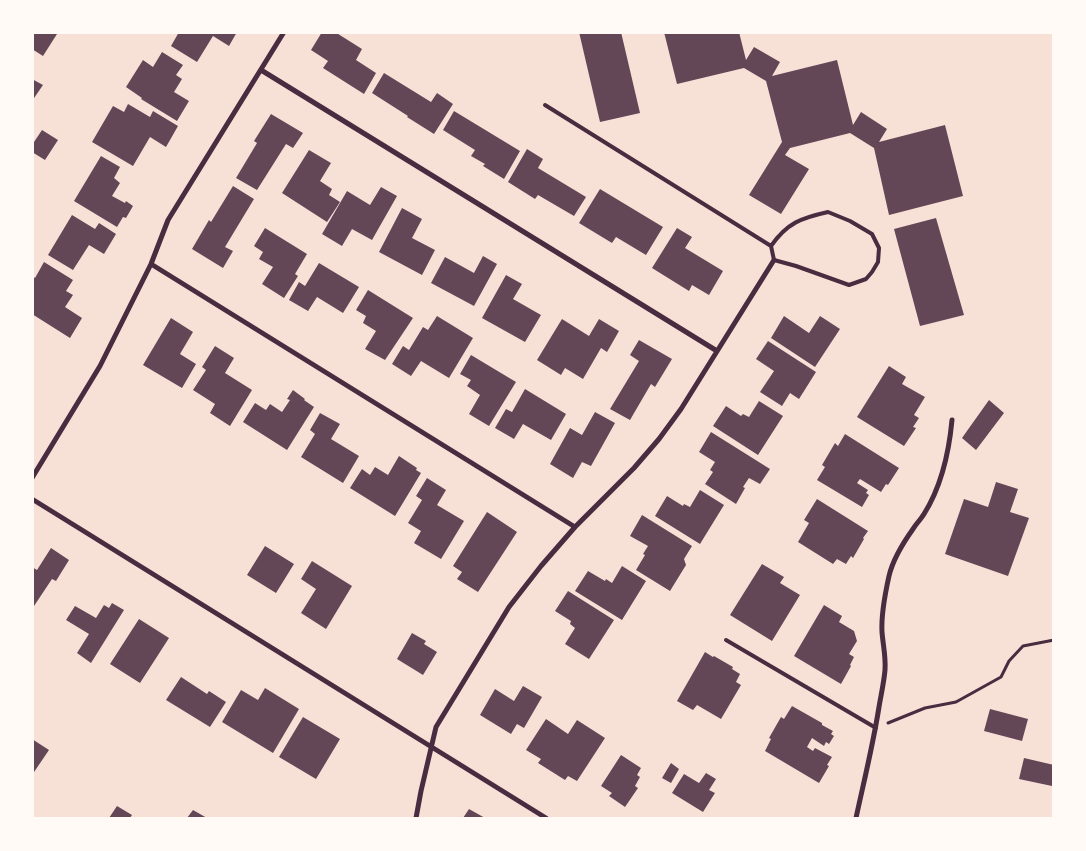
<!DOCTYPE html>
<html>
<head>
<meta charset="utf-8">
<style>
	body { margin:0 }
	#map { position:relative; width:1086px; height:851px; overflow:hidden; background:#f7e1d7; font-family:"Times New Roman",serif }
	canvas { display:block }
	.frame { position:absolute; inset:0; border:34px solid #fffaf5; pointer-events:none }
</style>
</head>
<body>
<div id="map">
<canvas width="1086" height="851"></canvas>
<div class="frame"></div>
</div>
<script>
const g = document.querySelector('canvas').getContext('2d');
g.lineJoin = 'round';
function fill(path, color) { g.fillStyle = color; g.fill(path, 'evenodd'); }
function trace(path, color, width, dash) { g.strokeStyle = color; g.lineWidth = width; g.lineCap = dash ? 'butt' : 'round'; g.setLineDash(dash || []); g.stroke(path); }
const building = new Path2D(`
	M32,32H54L57,34L43,56L32,49Z
	M179,32H237L229,46L213,36L197,62L171,46Z
	M322,32H335L362,49L356,60L376,73L364,94L323,68L328,61L311,50Z
	M579,32H621L640,113L600,122Z
	M664,32H739L746,60L754,47L780,62L772,76L837,60L853,125L861,112L887,129L879,142L945,125L963,196L889,215L874,148L850,133L790,148L785,155L809,169L781,214L749,195L782,142L766,81L744,68L677,84Z
	M162,52L183,65L176,75L182,79L174,92L189,101L177,121L141,99L142,98L126,87L143,60L153,67Z
	M384,73L431,102L437,93L453,104L434,134L407,117L408,116L372,93Z
	M32,79L43,85L32,101Z
	M128,104L150,117L153,111L178,126L166,147L150,137L133,166L92,142L113,106L124,112Z
	M454,111L520,151L504,179L483,166L485,164L471,156L475,150L443,130Z
	M271,114L303,133L293,148L286,144L257,190L236,178L257,143L254,141Z
	M42,130L58,140L45,160L32,152V145Z
	M527,149L543,159L538,168L586,197L574,216L538,195L535,199L508,182Z
	M309,150L331,163L320,181L332,189L329,195L340,202L327,222L282,193Z
	M101,156L120,167L114,178L120,183L112,196L125,203L126,201L133,206L126,218L123,217L117,227L74,201Z
	M233,186L254,199L225,247L233,251L223,268L192,249L209,220L211,222Z
	M381,187L397,196L372,240L352,229L342,246L322,234L347,191L370,205Z
	M600,189L663,227L646,255L616,237L612,243L579,223Z
	M402,208L422,219L412,238L435,250L422,275L379,252Z
	M72,215L95,229L99,223L116,234L104,254L89,245L73,270L48,255Z
	M936,218L964,315L920,326L894,229Z
	M265,228L307,254L295,274L298,276L284,298L262,284L273,267L259,259L263,252L254,246Z
	M677,228L692,237L685,248L723,271L709,295L692,285L689,291L652,268Z
	M483,256L497,264L474,306L431,283L445,257L474,273Z
	M44,262L73,280L66,291L73,295L65,307L82,318L70,338L32,314V304L34,302L32,301V276L35,278Z
	M319,263L359,287L343,313L317,297L308,311L289,300L299,282L305,286Z
	M506,275L522,284L513,299L541,315L525,342L482,318Z
	M368,290L413,318L385,360L365,349L376,331L363,323L366,316L356,310Z
	M437,316L473,338L449,378L421,361L411,376L392,364L403,346L409,350L423,327L428,330Z
	M784,316L809,333L820,316L840,329L815,367L771,338Z
	M171,318L193,332L180,354L196,364L182,388L143,365Z
	M562,319L589,336L599,319L619,331L607,352L601,348L583,379L565,368L561,375L537,360Z
	M639,340L672,359L655,387L651,384L630,420L610,409L639,361L630,355Z
	M768,341L816,372L799,399L790,393L782,406L760,392L774,371L756,359Z
	M215,346L234,358L225,373L252,390L230,426L210,413L215,404L193,390L206,370L202,367Z
	M471,355L516,382L489,426L469,414L480,395L467,386L471,380L460,374Z
	M889,366L906,377L902,384L925,397L914,415L919,418L913,427L916,428L904,446L857,417Z
	M525,389L566,414L551,440L523,424L514,439L495,428L506,409L512,412Z
	M293,390L305,399L304,400L314,407L287,450L243,422L255,403L266,410L270,404L282,412L290,400L287,399Z
	M989,400L1004,413L976,450L962,438Z
	M759,401L783,416L758,455L713,426L726,406L741,416L743,414L749,417Z
	M595,412L615,423L591,466L582,462L573,478L550,464L570,428L582,435Z
	M320,413L340,424L331,439L359,456L343,483L301,457L315,434L310,430Z
	M711,432L770,469L760,484L749,478L743,487L745,488L736,504L705,484L713,472L710,470L715,462L699,452Z
	M845,434L899,468L888,485L886,484L881,492L860,479L857,483L868,490L866,493L869,495L862,507L817,480L825,467L822,465L835,443L838,446Z
	M399,456L417,468L416,470L421,473L395,516L350,488L362,469L370,475L375,467L388,475Z
	M427,478L446,490L437,505L464,521L441,559L414,543L421,531L408,523L422,500L416,496Z
	M996,482L1018,489L1010,512L1029,518L1008,576L945,554L964,499L988,507Z
	M700,490L724,505L700,544L655,516L667,496L683,506L684,504L690,507Z
	M817,499L868,531L863,538L864,539L853,558L851,556L846,564L837,559L833,564L798,542L809,523L804,520Z
	M487,512L517,532L478,592L457,579L462,572L453,566Z
	M642,515L692,546L684,559L686,565L670,591L636,570L645,555L643,554L648,546L630,536Z
	M265,546L294,564L276,593L247,575Z
	M51,548L69,560L56,581L52,579L32,609V567L37,570Z
	M312,561L352,586L326,629L301,613L316,589L301,579Z
	M762,564L784,577L780,583L800,595L772,641L730,615Z
	M622,566L646,581L622,620L575,591L588,571L605,581L606,579L612,583Z
	M568,591L614,620L589,659L565,644L575,628L570,624L571,621L555,611Z
	M112,603L124,610L91,663L77,653L89,634L66,620L75,606L96,618L104,605L109,608Z
	M824,605L842,616L839,622L854,631L857,641L849,654L854,657L850,665L851,666L841,684L794,656Z
	M139,619L169,638L140,683L110,664Z
	M412,633L426,641L424,644L437,652L423,675L397,659Z
	M705,652L713,657L714,656L733,667L732,669L740,674L736,682L741,685L721,719L697,705L693,710L677,701Z
	M181,677L207,694L209,691L226,702L210,727L166,700Z
	M523,686L542,697L524,728L517,724L511,734L480,715L495,689L514,701Z
	M265,688L299,709L273,753L222,722L241,690L258,700Z
	M792,706L822,723V725L833,731L831,734L834,736L829,744L826,742L824,746L812,738L807,747L813,751L815,748L832,757L827,765L829,766L819,783L765,751L771,739L769,738L781,717L784,719Z
	M990,709L1028,719L1022,741L984,731Z
	M303,717L340,739L316,779L279,757Z
	M546,719L568,734L577,720L605,738L577,781L568,776L565,780L538,763L541,759L526,750Z
	M32,739L49,750L32,775Z
	M621,755L641,768L637,775L640,777L635,786L638,788L625,807L609,796L612,793L601,786Z
	M1024,758L1054,765V781L1052,786L1019,779Z
	M671,763L679,769L671,783L662,778Z
	M706,773L716,779L709,790L715,793L703,812L672,793L684,774L699,783Z
	M117,806L132,815L130,818H109Z
	M469,809L485,818H463Z
	M193,810L207,818H187Z`);
const path = new Path2D(`
	M888,723L925,708L956,702L1001,677L1009,661L1023,646L1054,640`);
const service = new Path2D(`
	M545,105L771,246
	M828,212L850,221L872,234L879,248L878,262L872,272L866,279L849,285L796,266L774,260L771,246C787,223 801,218 828,212Z
	M726,640L876,728`);
const minor = new Path2D(`
	M261,70L717,351
	M151,264L575,527
	M32,478L100,366L151,264L168,220L284,32
	M32,499L546,818
	M416,818L421,791L436,727L509,607L541,566L575,527L634,468L659,439L681,409L774,260
	M856,818C864,781 873,745 879,707C881,695 884,682 885,670C886,657 883,645 882,632C881,614 885,594 889,576C893,559 903,543 913,529C916,524 921,519 924,514C941,487 949,452 952,420`);
fill(building, '#644757');
trace(path, '#4a2c40', 3);
trace(service, '#4a2c40', 4);
trace(minor, '#4a2c40', 5);
</script>
</body>
</html>
